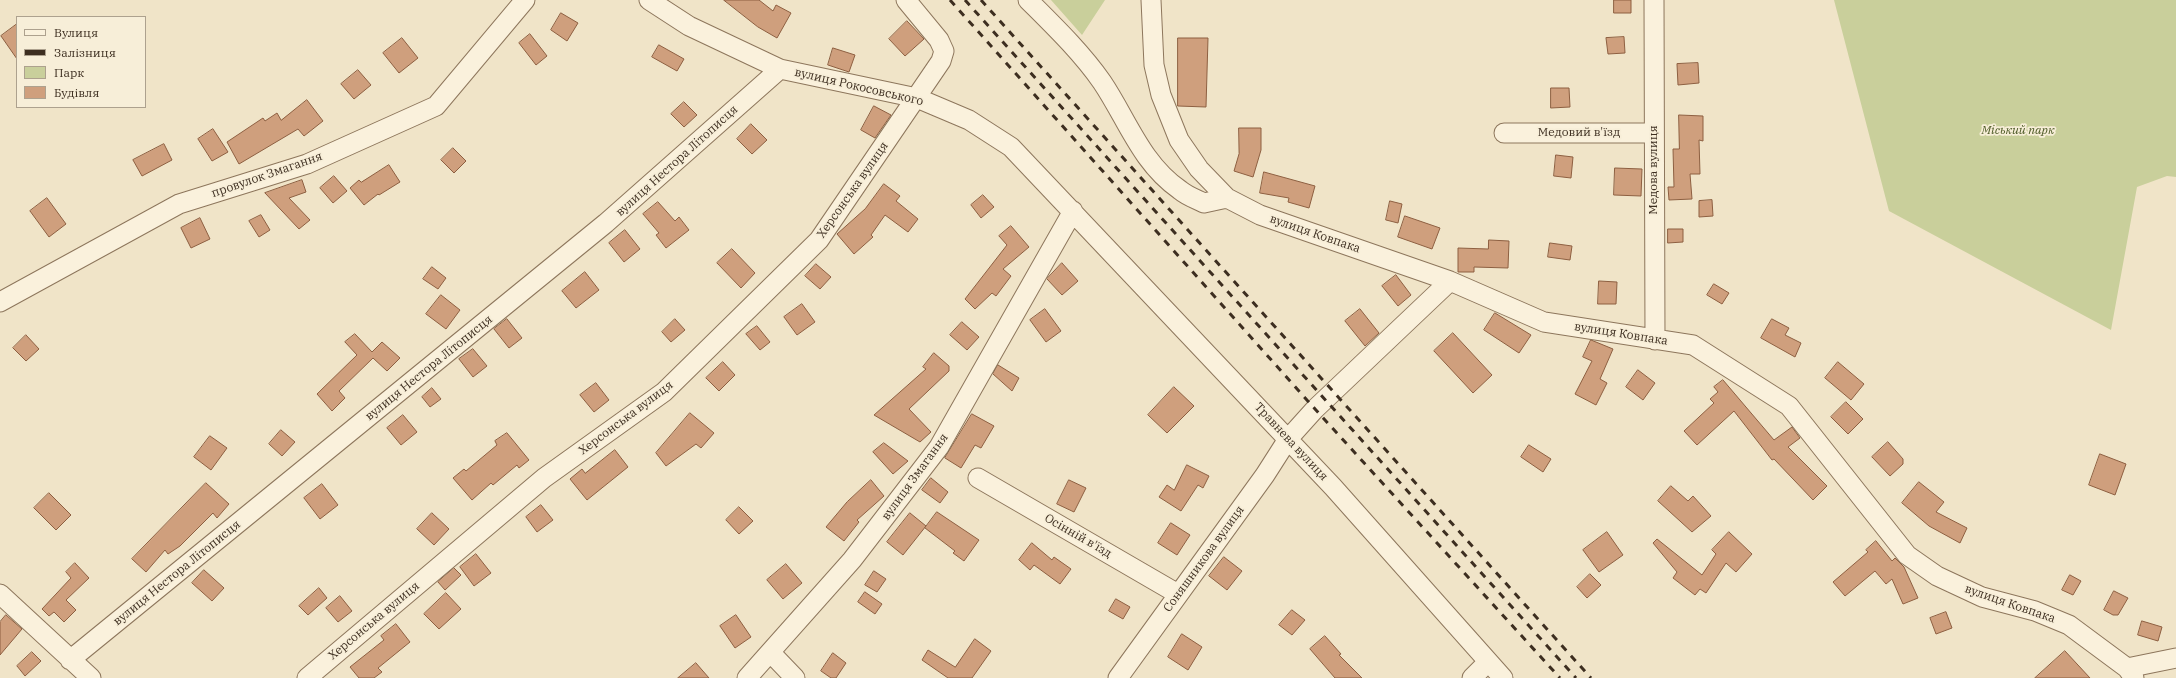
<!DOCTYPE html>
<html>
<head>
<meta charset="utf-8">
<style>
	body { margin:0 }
	#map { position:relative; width:2176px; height:678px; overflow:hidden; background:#f0e4c8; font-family:"IBM Plex Serif",serif }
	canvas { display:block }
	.legend { position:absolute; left:16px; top:16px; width:130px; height:92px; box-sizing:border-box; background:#f7eed8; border:1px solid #ada18e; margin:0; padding:5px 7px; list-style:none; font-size:12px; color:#3d2e20 }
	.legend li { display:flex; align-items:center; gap:8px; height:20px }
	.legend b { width:20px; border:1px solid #ada18e }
</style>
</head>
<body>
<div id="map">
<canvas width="2176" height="678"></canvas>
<ul class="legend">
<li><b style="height:5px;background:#faf1dc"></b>Вулиця</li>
<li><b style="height:5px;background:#3d2e20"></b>Залізниця</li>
<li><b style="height:11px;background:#c9cf9b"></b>Парк</li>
<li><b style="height:11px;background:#cf9f7d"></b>Будівля</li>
</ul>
</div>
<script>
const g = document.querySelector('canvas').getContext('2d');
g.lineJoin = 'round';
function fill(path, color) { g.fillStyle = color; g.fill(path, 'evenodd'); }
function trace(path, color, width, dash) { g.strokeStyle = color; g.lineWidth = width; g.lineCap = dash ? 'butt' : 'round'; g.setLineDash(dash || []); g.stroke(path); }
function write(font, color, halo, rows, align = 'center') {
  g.font = font + ' "IBM Plex Serif",serif'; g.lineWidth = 3.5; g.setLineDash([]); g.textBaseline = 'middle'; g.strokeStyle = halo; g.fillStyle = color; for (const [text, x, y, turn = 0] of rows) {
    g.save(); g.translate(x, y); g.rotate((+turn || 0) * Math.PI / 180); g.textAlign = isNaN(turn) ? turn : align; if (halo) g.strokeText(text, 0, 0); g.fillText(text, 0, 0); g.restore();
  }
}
const green = new Path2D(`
	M1051,0H1105L1082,35Z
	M1834,0H2176V177L2167,176L2137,187L2111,330L1889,211Z`);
const building = new Path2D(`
	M724,0H759L773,11L776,5L791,13L777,38L758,27Z
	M1614,0H1631V13H1614Z
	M561,13L578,23L567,41L551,30Z
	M907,21L924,39L905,56L889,39Z
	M17,24V59L1,36Z
	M530,34L547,56L536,65L519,43Z
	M1624,37L1625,53L1608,54L1606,38Z
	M402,38L418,58L399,73L383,53Z
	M1178,38H1208L1206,107L1178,106Z
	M659,45L684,59L677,71L652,57Z
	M833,48L855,55L849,72L828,65Z
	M1698,63L1699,83L1678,85L1677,64Z
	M358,70L371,85L354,99L341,84Z
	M1551,88H1569L1570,107L1551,108Z
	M307,100L323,121L304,136L298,129L239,164L227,142L263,118L265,121L277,113L281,120Z
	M684,102L697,115L684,127L671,114Z
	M874,106L891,115L875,138L861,130Z
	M1679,115L1703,116V141L1699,140L1700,174H1690L1692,199L1669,200L1668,187H1674L1673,149H1679Z
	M751,124L767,140L752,154L737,139Z
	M1239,128H1261V150L1253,177L1234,171L1239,154Z
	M213,129L228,152L212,161L198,139Z
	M164,144L172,160L142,176L133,160Z
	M453,148L466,161L454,173L441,160Z
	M1556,155L1573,157L1571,178L1554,176Z
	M389,165L400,182L379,195L378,194L364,205L350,188L359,180L361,182Z
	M1615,168L1642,169L1641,196L1614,195Z
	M1264,172L1315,186L1309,208L1288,202L1289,198L1260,193Z
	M334,176L347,191L333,203L320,188Z
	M302,180L306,192L289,198L310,220L299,229L265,193Z
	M884,184L900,196L896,201L918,219L908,232L885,215L871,235L873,237L854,254L837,234L865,209Z
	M983,195L994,207L981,218L971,205Z
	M47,198L66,224L49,237L30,211Z
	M1712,200L1713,216L1699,217V201Z
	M1390,201L1402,204L1398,223L1386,220Z
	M658,202L675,221L679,217L689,230L666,248L656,235L659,233L643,214Z
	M261,215L270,230L259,237L249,221Z
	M1405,216L1440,228L1432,249L1398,237Z
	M200,218L210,239L191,248L181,228Z
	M1011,226L1029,247L1003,269L1011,276L996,296L992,293L975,309L965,299L1007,245L999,236Z
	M1668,229H1683V242L1668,243Z
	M625,230L640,249L624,262L609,243Z
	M1489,240L1509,241L1508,268L1474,267V272H1458V248L1488,249Z
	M1550,243L1572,246L1570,260L1548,257Z
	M732,249L755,273L741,288L717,263Z
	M1062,263L1078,281L1062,295L1047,279Z
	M816,264L831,277L820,289L805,276Z
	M432,267L446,278L438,289L423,279Z
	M585,272L599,290L576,308L562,291Z
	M1396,275L1411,295L1398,306L1382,286Z
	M1599,281L1617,282L1616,304H1598Z
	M1714,284L1729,293L1722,304L1707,295Z
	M441,295L460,310L446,329L426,314Z
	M802,304L815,322L797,335L784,317Z
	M1045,309L1061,331L1046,342L1030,320Z
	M1360,309L1379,333L1365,346L1345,321Z
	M1495,313L1531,335L1519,353L1484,330Z
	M507,319L522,338L509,348L494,329Z
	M675,319L685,330L671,342L662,332Z
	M1772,319L1789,328L1785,335L1801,343L1795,357L1761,338Z
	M962,322L979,337L967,350L950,335Z
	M757,326L770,342L760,350L746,334Z
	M1453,333L1492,375L1473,393L1434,351Z
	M355,334L372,352L382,342L400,358L387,371L373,358L339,391L345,398L332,411L317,394L357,355L345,342Z
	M26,335L39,349L26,361L13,348Z
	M1591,340L1613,349L1600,379L1607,383L1596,405L1575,394L1592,361L1583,357Z
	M473,349L487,366L473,377L459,359Z
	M934,353L949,366V371L909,409L931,432L920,442L874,415L926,369L923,367Z
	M723,362L735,375L719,391L706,378Z
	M1838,362L1864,384L1851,400L1825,378Z
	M998,365L1019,378L1012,391L993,374Z
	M1638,370L1655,383L1643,400L1626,387Z
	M1723,380L1774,440L1792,427L1800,438L1788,447L1827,486L1813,500L1774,459L1772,460L1734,411L1697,445L1684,431L1714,403L1710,399L1718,392L1714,387Z
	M596,383L609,400L594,412L580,395Z
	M1174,387L1194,406L1167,433L1148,415Z
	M432,388L441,399L430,407L422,397Z
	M1846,402L1863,419L1848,434L1831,417Z
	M690,413L714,433L701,448L696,444L666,466L656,453Z
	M972,414L994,426L981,448L975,445L961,468L945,458Z
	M403,415L417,432L401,445L387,428Z
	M281,430L295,442L282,456L269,444Z
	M507,433L529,460L519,468L517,465L493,485L491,483L472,500L453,478L464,469L466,471L497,445L495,441Z
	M210,436L227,448L211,470L194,457Z
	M1888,442L1903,459V464L1890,476L1872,457Z
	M884,443L908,461L893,474L873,452Z
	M1529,445L1551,459L1543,472L1521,457Z
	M615,450L628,467L587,500L570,479L582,469L585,473Z
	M2100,454L2126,464L2115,495L2089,485Z
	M1187,465L1209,476L1203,488L1198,485L1181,511L1159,497L1167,485L1174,490Z
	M931,478L948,492L940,503L922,490Z
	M871,480L884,496L857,520L859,522L844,541L826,527L847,502Z
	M1069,480L1086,488L1074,512L1057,504Z
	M1919,482L1944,502L1936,512L1967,528L1960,543L1929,526L1902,503Z
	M206,483L229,504L217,518L213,513L180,546L168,554L165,550L146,572L132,559Z
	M322,484L338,505L320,519L304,498Z
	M1671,486L1688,501L1693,496L1711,516L1692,532L1658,501Z
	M49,493L71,515L56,530L34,508Z
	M541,505L553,520L537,532L526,517Z
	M739,507L753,521L739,534L726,520Z
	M937,512L979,540L964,561L953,553L955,551L925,528Z
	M432,513L449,529L434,545L417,529Z
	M910,513L926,526L903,555L887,542Z
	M1171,523L1190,535L1177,555L1158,543Z
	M1607,532L1623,555L1599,572L1583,550Z
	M1729,532L1752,554L1736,572L1726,563L1706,593L1700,589L1695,595L1673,578L1677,572L1653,543L1657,539L1702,575L1716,554L1712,550Z
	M1876,541L1892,561L1895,558L1904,567L1918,598L1903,604L1892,579L1886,584L1875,571L1845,596L1833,582L1868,552L1866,550Z
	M1032,543L1052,560L1054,557L1071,569L1060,584L1034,565L1030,570L1019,560Z
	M476,554L491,573L474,586L460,567Z
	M1224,557L1242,571L1227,590L1209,576Z
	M75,563L89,578L66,600L76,610L64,622L54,612L49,616L42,609L71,578L66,572Z
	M786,564L802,583L783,599L767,580Z
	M454,568L461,575L445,590L438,582Z
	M204,570L224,588L212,601L192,583Z
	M874,571L886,579L877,592L865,585Z
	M1590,574L1601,585L1587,598L1577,587Z
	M2070,575L2081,581L2073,595L2062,590Z
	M319,588L327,598L308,615L299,606Z
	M2114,591L2128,598L2118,615H2113L2104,610Z
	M865,592L882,604L875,614L858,602Z
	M446,593L461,609L439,629L424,614Z
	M340,596L352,611L338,622L326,608Z
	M1116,599L1130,607L1123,619L1109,611Z
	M1292,610L1305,620L1292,635L1279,625Z
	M1946,612L1952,628L1936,634L1930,618Z
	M6,615L22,629L0,655V622Z
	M736,615L751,637L735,648L720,626Z
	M2142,621L2162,627L2158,641L2138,635Z
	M396,624L410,642L378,668L382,672L374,678H359L350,667L384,640L381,636Z
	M1182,634L1202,647L1188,670L1168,657Z
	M1325,636L1341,654L1339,655L1362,678H1335L1310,649Z
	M975,639L991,651L972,678H948L922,660L928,650L955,667Z
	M2065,651L2090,678H2035Z
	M32,652L41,661L25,676L17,666Z
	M833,653L846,663L836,678H831L821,671Z
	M696,663L709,678H678Z`);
const street = new Path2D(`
	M649,0L689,26L780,69L917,98L969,120L1011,147L1333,487L1503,678
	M1028,0C1054,26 1081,52 1102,82C1127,119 1141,163 1180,190C1187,196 1196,199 1204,203L1227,198
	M1151,0L1154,65L1161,95L1179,140L1199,169L1227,198L1260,215L1450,281L1544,322L1693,345L1789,406L1907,555L1937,576L1982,597L2035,611L2069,625L2127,668L2134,678
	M1654,0L1655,340
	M1504,133H1654
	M0,302L179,204L307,164L436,106L525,0
	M978,478L1178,594
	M0,594L91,678
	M770,652L795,678
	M70,660L606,223L780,69
	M2127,668L2176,658
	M307,678L544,478L664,392L819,240L941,61L944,51L939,40L906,0
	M747,678L852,560L939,447L1073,211
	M1118,678L1265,475L1288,439L1315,409L1450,281
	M1472,678L1488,662`);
const rail = new Path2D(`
	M950,0L1315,409L1560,678
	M965,0L1576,678
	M981,0L1591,678`);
const streetNames = [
	["вулиця Рокосовського",859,87,13],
	["Медовий в'їзд",1579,133],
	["вулиця Нестора Літописця",677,161,-42],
	["Медова вулиця",1654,170,-90],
	["провулок Змагання",267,175,-19],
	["Херсонська вулиця",853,190,-55],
	["вулиця Ковпака",1315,234,19],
	["вулиця Ковпака",1621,334,9],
	["вулиця Нестора Літописця",429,368,-39],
	["Херсонська вулиця",626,418,-37],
	["Травнева вулиця",1291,442,47],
	["вулиця Змагання",915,477,-54],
	["Осінній в'їзд",1078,536,30],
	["Соняшникова вулиця",1204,559,-54],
	["вулиця Нестора Літописця",177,573,-39],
	["вулиця Ковпака",2010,604,19],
	["Херсонська вулиця",374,621,-40]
];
const parkNames = [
	["Міський парк",2018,131]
];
fill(green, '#c9cf9b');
fill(building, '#cf9f7d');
trace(building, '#8d5f41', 1);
trace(street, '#8d765c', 21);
trace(street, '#faf1dc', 19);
trace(rail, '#3d2e20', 3, [7, 7]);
write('12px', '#3d2e20', '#f7eed8', streetNames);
write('italic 12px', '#4d5a26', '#f7eed8', parkNames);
</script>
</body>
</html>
